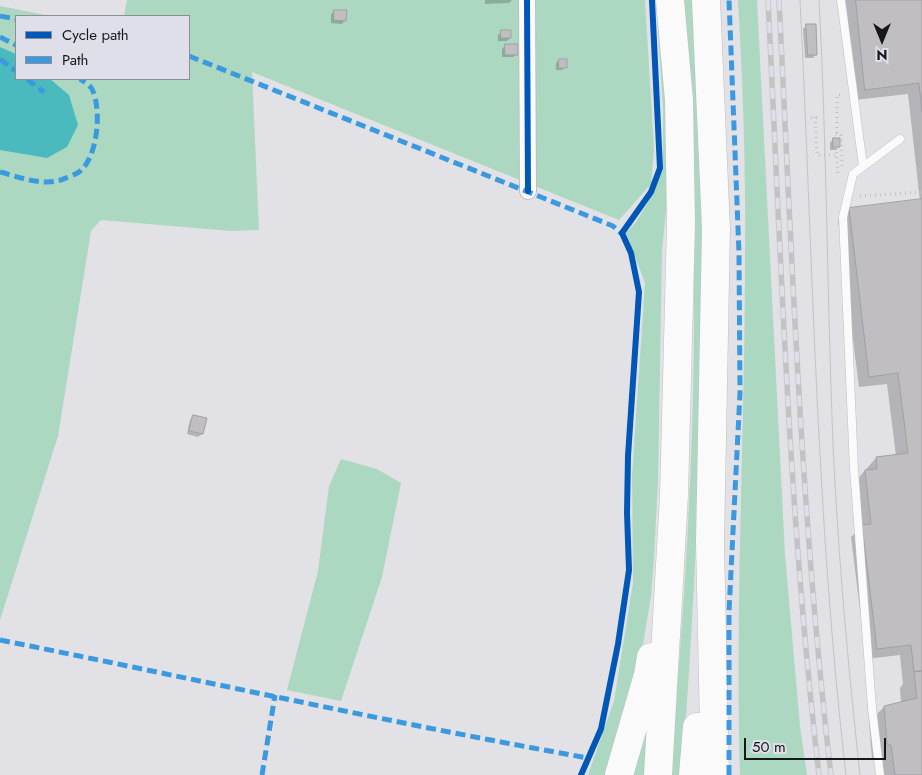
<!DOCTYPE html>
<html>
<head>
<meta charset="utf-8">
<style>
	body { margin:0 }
	#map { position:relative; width:922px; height:775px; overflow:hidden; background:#e1e1e6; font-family:Jost,sans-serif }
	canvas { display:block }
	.legend { position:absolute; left:15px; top:15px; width:175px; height:65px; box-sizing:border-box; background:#dedfe9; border:1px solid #8e8f96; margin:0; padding:6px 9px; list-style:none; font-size:15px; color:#16171a }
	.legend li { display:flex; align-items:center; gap:10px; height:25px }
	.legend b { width:25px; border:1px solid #8e8f96 }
	.north { position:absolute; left:857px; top:15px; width:50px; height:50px; -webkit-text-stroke:4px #dedfe9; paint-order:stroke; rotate:180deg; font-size:14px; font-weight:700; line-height:20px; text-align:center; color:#16171a }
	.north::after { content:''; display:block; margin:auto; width:18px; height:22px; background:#16171a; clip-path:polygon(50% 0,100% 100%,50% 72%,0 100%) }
	.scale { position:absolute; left:744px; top:738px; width:142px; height:22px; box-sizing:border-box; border:2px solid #16171a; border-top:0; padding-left:6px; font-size:15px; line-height:18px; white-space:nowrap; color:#16171a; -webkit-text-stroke:4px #dedfe9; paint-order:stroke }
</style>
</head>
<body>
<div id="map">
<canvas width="922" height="775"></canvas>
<ul class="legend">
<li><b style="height:6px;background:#0057b8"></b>Cycle path</li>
<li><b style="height:6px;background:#3b9adf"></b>Path</li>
</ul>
<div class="north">N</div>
<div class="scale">50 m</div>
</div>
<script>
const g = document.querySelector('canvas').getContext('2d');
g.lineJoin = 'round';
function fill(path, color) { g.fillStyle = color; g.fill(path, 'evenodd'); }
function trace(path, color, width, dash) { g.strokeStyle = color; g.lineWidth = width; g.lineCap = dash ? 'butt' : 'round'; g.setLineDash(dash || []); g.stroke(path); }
const green = new Path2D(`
	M127,0H645L654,150L651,184L619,220L252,72L259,230L231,231L101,220L91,231L58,436L0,620V6L51,16H16V79H189V16H124Z
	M656,0H661L666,71L668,190L662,250L658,479L654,558L651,596L638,675L609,775H588L614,701L633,583L632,476L645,283L626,233L636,222L650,199L663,168V108Z
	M682,0H692C711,259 701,516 682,775H670C684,614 695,453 694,292C694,195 688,97 682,0Z
	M738,0H757L785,555L800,726L807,775H740C735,602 745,430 745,257C746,171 743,86 738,0Z
	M341,459L377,469L401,483L382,577L341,701L287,690L318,571L329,486Z
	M645,727L647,728V775H629Z`);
const water = new Path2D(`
	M0,47L16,54V79H50L69,95L78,125L67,147L47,158L0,150Z`);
const shadow = new Path2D(`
	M485,0H512L509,3L485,4Z
	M844,0H922V775H879L877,759H872L869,722L884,707L901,703L900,688L903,684L900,655L866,659L851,537L860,529L854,483L876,458L896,456L887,384L859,387L838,221L849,209L920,201L908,94L855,100Z
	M335,11L345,20L342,24L331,23V14Z
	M807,25L816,54L813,58H805L803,29Z
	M501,32L510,38L507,41H498V35Z
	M505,46L517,54L513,57H502V49Z
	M559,60L565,67L562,70H556V63Z
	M833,139L839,147L836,150H830V143Z
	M193,416L202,434L198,437L187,434L190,420Z`);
const building = new Path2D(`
	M856,0H922V112L919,83L865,90Z
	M334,10H347L346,21L334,20Z
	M806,24H816L817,55H808Z
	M501,30H511V38H501Z
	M505,44H518V55H505Z
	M559,59H567V68H559Z
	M833,138H840V147H833Z
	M922,199V671L914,672L911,645L877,649L862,525L871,524L865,470L877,469L876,457L908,453L898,373L869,377L849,208Z
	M193,415L207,418L203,434L189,431Z
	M922,671V775H895L891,745L887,744L884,706L917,698L914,672Z`);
const path = new Path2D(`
	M815,117L817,155H837
	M811,118L821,117
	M836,134L841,135L842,167
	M837,138V95H841
	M836,147L838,175
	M860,196L922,192`);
const lane = new Path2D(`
	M841,0L863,166
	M880,775L872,708L854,469L843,217L853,174L900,139`);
const street = new Path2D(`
	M527,0L528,191`);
const highway = new Path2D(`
	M706,0L716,229L710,542L715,775
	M619,775L648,675L651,657
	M658,775L674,495L681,224L679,100L670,0
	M693,775L697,727`);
const tram = new Path2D(`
	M800,0C813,259 816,518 846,775
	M819,0C827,148 827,296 833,444C838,555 848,665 860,775`);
const rail = new Path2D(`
	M768,0C781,258 789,518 819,775
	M779,0C792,258 801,518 831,775`);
const quiet = new Path2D(`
	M0,16L16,19
	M0,37L16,45
	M189,56L613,226L624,236
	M0,59L16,71
	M27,79L44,92
	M0,172C19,177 41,186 61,180C66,178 74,175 79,172C98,158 102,109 92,89C90,85 84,82 80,79
	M0,640C196,679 391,723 588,758
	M262,775L275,695
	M729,775V611L740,393L739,253L729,0`);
const cycleway = new Path2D(`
	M527,0L528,191
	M581,775L601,729L618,644L629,570L627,513L628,456L639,292L631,253L622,233L651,192L660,168L652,0`);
fill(green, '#acd8c2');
fill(water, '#4ababf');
fill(shadow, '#0003');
fill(building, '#c0bec1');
trace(building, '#a19fa2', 1);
trace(lane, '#bebec2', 9);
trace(street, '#bebec2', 18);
trace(highway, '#bebec2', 29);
trace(path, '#c3c3c4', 3, [1, 4]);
trace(lane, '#fafafb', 8);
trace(street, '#fafafb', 16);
trace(highway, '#fafafb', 28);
trace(tram, '#c3c3c4', 1);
trace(rail, '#c3c3c4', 5.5);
trace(rail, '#dedfe9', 4, [11]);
trace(quiet, '#3b9adf', 5, [10, 5]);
trace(cycleway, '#0057b8', 6);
</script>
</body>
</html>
